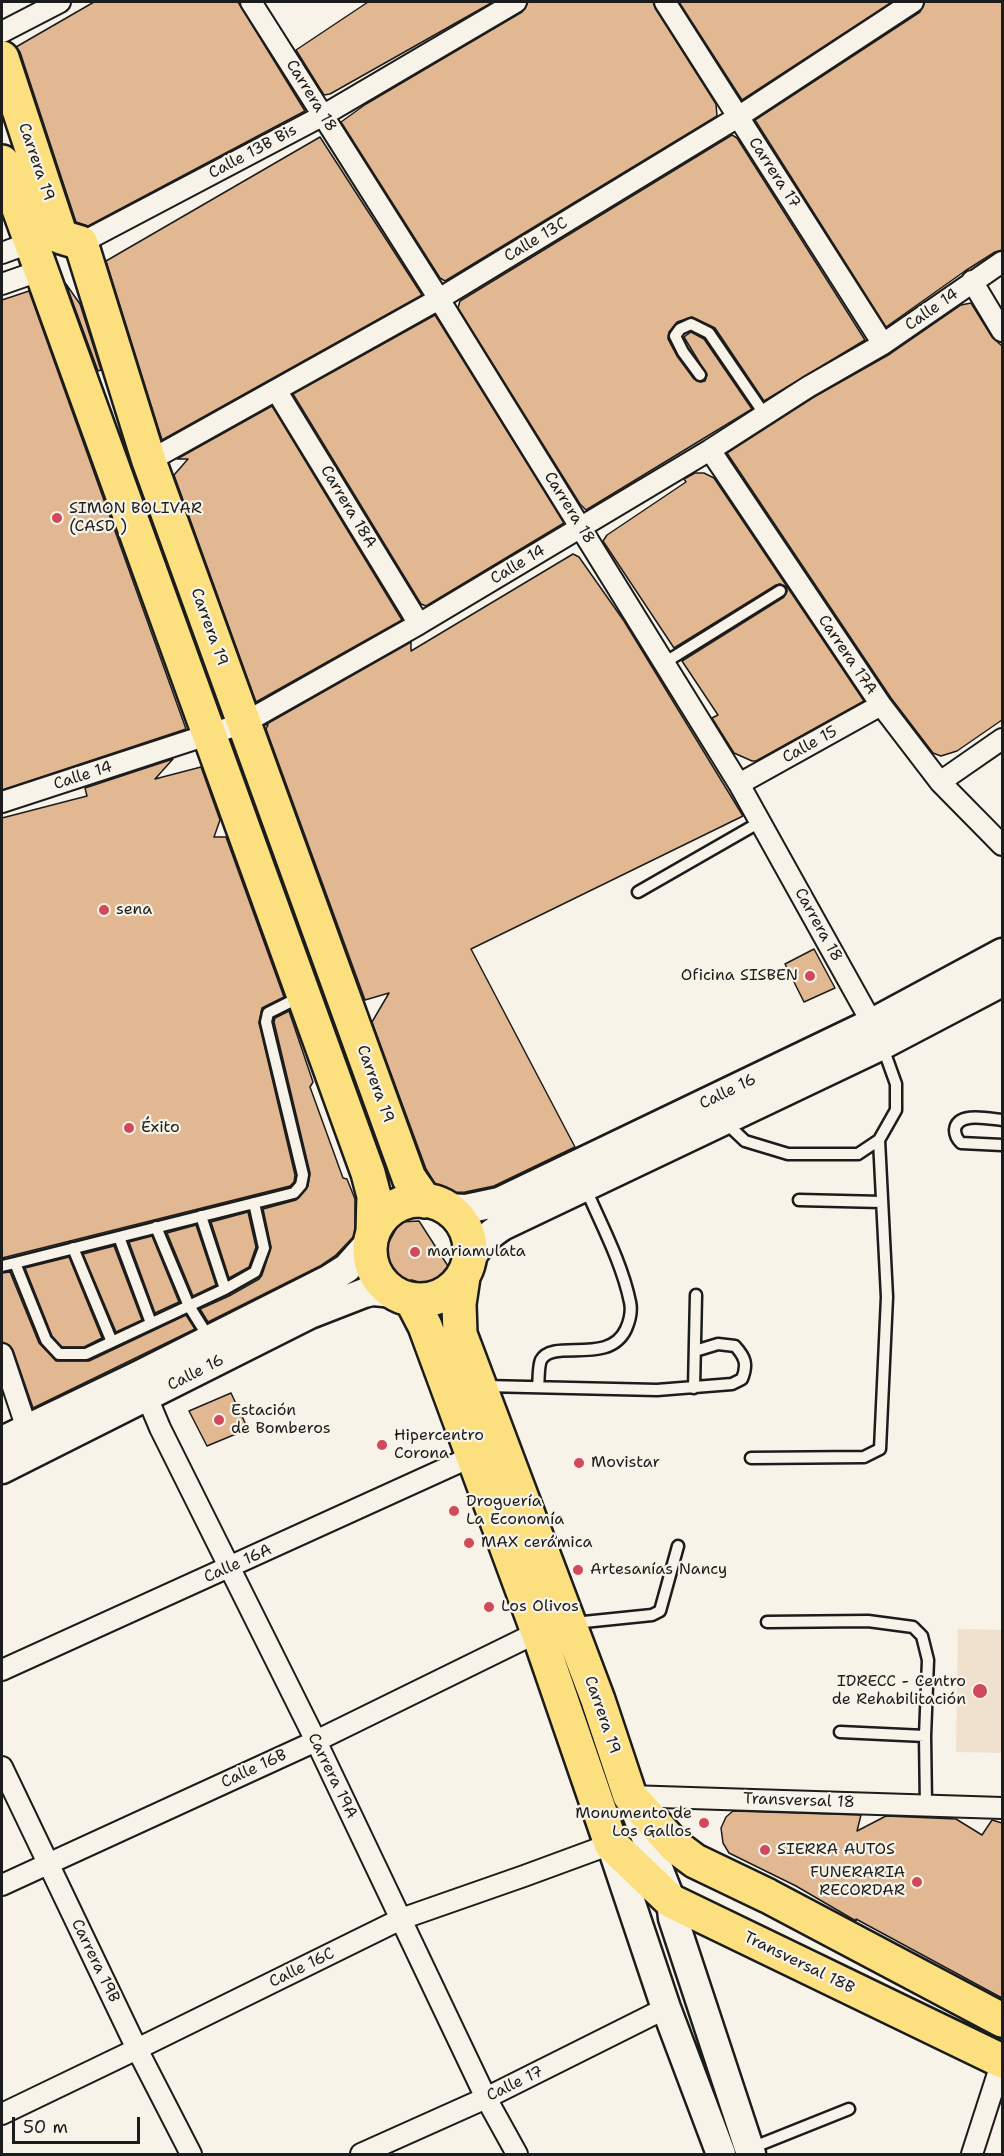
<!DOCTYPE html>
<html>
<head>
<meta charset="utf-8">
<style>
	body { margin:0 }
	#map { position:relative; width:1004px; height:2156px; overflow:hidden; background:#f7f3e8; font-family:"Shantell Sans",sans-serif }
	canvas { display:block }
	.frame { position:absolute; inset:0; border:3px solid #1c1c1c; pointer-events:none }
	.scale { position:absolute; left:12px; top:2117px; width:128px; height:27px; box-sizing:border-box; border:3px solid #1c1c1c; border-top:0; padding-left:8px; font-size:18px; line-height:21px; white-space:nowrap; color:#1c1c1c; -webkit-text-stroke:4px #f7f3e8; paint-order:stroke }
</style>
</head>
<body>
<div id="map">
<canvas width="1004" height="2156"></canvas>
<div class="frame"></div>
<div class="scale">50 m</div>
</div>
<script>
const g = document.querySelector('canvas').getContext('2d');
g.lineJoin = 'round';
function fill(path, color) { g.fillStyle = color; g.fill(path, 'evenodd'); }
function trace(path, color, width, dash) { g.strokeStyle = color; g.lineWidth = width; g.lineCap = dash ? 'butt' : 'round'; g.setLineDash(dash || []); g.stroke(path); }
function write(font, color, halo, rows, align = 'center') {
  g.font = font + ' "Shantell Sans",sans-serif'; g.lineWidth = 4.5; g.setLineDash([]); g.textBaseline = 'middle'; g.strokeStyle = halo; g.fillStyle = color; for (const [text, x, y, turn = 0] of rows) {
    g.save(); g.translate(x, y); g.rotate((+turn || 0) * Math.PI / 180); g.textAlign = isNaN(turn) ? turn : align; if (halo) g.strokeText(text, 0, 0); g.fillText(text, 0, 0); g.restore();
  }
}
const built = new Path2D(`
	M958,1629L1002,1630V1753L956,1752Z`);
const building = new Path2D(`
	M94,2H238L305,111L88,226L76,222L20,52L16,47Z
	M368,2H493L330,94L324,95L296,50Z
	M528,2H653L655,8L716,104L717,116L445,281L440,278L341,122L366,104L522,12Z
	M679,2H892L742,100Z
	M925,2H1002V250L995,252L965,271L886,327L755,120L920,12Z
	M732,135L737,138L865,340L764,401L715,328L692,317L677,322L669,332L668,339L677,356L694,379L701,382L705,381L707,375L684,337L691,332L704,339L752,409L586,510L580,504L458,308L460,301Z
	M320,137L422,295L162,440L106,261Z
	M66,284L80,304L101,370L98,371Z
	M29,291L186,729L2,790V300Z
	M971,303L992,337L1002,346V720L957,751L941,756L933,753L891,698L727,453L814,397L890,354L961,305Z
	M435,315L564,523L426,606L421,604L293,394Z
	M272,406L402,620L256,702L174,475L188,459H177Z
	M695,473H704L714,478L864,701L756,761H752L734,753L712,718L718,715L682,661L784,597L787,591L786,587L780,584L776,585L674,648L603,541L607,535L686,482L684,479Z
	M573,554L579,557L624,621L743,816L471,949L575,1147L494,1186L465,1192L441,1193L426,1169L372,1022L389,993L365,1000L266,729L268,725H265L411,642V651Z
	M173,759L155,779L201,767L220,820L214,837H226L284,997L262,1008L259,1023L295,1175L294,1182L290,1186L2,1258V818L87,796L85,788Z
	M814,949L835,988L804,1002L785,964Z
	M289,1011L313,1082L310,1087L343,1178L347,1179L355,1199V1235L336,1255L320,1266L208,1322L200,1309L229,1296L259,1279L262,1275L271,1247L263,1209L296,1200L308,1186L310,1173L274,1022L275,1018Z
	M248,1212L256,1247L249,1267L229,1278L211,1222Z
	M419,1221L448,1266L444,1274L442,1292L431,1296L421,1283L412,1280L405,1282L396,1277L388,1276L385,1268L384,1251L400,1222Z
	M196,1225L216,1285L193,1296L167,1233Z
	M152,1236L179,1302L155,1313L129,1242Z
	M114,1246L142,1320L116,1332L83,1254Z
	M69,1257L102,1338L84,1347H62L52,1336L25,1268Z
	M10,1272L39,1343L56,1361H89L186,1315L195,1329L33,1408L13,1350L9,1345L2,1342V1273Z
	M231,1393L248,1429L207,1446L189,1411Z
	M733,1811L861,1815L857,1831L886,1816L956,1819L982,1835L992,1820L1002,1823V1998L856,1919V1921L796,1886L729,1853L723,1843L721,1828L726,1817Z`);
const lane = new Path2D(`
	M700,375L683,352L675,336L680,329L691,324L709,333L765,415
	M664,663L780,591
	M638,892L760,822
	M1002,1120C990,1119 957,1111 955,1130C955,1135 958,1140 961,1143L1002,1145
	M726,1123L745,1141L788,1154H858L879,1140L896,1110V1084L882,1045
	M799,1200L882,1202
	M254,1203L264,1248L255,1272L225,1289L86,1354H59L46,1340L15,1263L294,1193L301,1185L303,1175L266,1022L268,1013L300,997
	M201,1216L225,1289
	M156,1227L189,1306L209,1338
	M119,1237L151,1323
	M73,1248L112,1342
	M2,1266L15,1263
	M485,1386L657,1390L732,1384L742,1379C748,1364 745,1357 735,1346L718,1344L695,1351
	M538,1387C539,1380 538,1367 541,1360C553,1338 609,1366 626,1329C630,1320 632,1311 630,1302C622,1263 601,1224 585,1187
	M694,1388L696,1295
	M751,1458L864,1457L880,1449L887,1297L879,1140
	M767,1622L868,1621L913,1627L922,1636L928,1660L925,1736L926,1805
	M574,1623L652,1615L660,1611L678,1546
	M840,1732L925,1736
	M749,2149L849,2109`);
const street = new Path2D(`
	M251,2L439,299L739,784L872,1023
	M665,2L883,344
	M2,32L60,2
	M81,243L322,116L516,2
	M2,253L32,242
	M972,281L1002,331
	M2,284L42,270
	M276,390L419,624
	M710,450L881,705L940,782L1002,845
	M149,461L439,299L738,117L913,2
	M940,782L1002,739
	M739,784L881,705
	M2,802L244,723L419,624L710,450L808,387L883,344L1002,262
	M2,1354L27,1429
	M147,1397L160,1428L316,1741L486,2098L517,2154
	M2,1670L473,1456
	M2,1767L137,2049L191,2154
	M628,1796L1002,1808
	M2,1885L316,1741L538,1632
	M2,2114L137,2049L401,1919L524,1876L611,1844
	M361,2154L486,2098L666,2008
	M972,2154L1002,2061`);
const secondary = new Path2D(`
	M446,1208L466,1209L499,1202L872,1023L1002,953
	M469,1261C479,1244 488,1235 504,1225L882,1045L1002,982
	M2,1441L138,1376L328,1280L347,1268L371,1241
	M2,1469L310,1314L364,1293L373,1291L394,1293
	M633,1804L671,1901L673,1918L751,2154
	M611,1844L666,2008L721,2154`);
const highway = new Path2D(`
	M2,58L61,237L81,243L149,461L409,1178L425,1201
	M2,162L368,1173L374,1196L373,1233
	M370 1250a50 50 0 1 1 100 0a50 50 0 1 1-100 0Z
	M463,1277L459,1304L460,1334L598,1700L630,1796L675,1846L695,1861L768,1896L1002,2020
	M411,1299L425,1326L473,1456L538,1632L611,1844L671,1901L1002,2061`);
const markers = [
	[57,518,6,"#d1495b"],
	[104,910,6,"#d1495b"],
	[810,976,6,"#d1495b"],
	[129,1128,6,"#d1495b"],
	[415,1252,6,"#d1495b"],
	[219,1420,6,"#d1495b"],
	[382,1445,6,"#d1495b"],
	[579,1463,6,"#d1495b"],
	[454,1511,6,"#d1495b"],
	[469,1543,6,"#d1495b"],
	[578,1570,6,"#d1495b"],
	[489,1607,6,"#d1495b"],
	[980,1691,8,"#d1495b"],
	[704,1823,6,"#d1495b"],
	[765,1850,6,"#d1495b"],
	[917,1882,6,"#d1495b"]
];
const streetNames = [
	["Carrera 18",311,96,58],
	["Calle 13B Bis",253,152,-28],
	["Carrera 19",36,162,71],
	["Carrera 17",774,173,57],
	["Calle 13C",536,240,-31],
	["Calle 14",932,310,-35],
	["Carrera 18A",348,507,59],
	["Carrera 18",569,508,58],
	["Calle 14",518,565,-31],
	["Carrera 19",209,627,70],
	["Carrera 17A",847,655,56],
	["Calle 15",810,745,-29],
	["Calle 14",83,776,-18],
	["Carrera 18",818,925,61],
	["Carrera 19",375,1084,70],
	["Calle 16",728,1092,-26],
	["Calle 16",196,1373,-27],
	["Calle 16A",238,1564,-24],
	["Carrera 19",602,1715,71],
	["Calle 16B",254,1769,-25],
	["Carrera 19A",332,1776,64],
	["Transversal 18",799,1801,2],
	["Carrera 19B",95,1961,64],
	["Transversal 18B",799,1963,26],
	["Calle 16C",302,1968,-26],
	["Calle 17",515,2084,-26]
];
const poiNames = [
	["SIMON BOLIVAR",69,509],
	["(CASD )",69,527],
	["sena",116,910],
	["Oficina SISBEN",798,976,"right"],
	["Éxito",141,1128],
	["mariamulata",427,1252],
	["Estación",231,1411],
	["de Bomberos",231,1429],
	["Hipercentro",394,1436],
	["Corona",394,1454],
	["Movistar",591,1463],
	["Droguería",466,1502],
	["La Economía",466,1520],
	["MAX cerámica",481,1543],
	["Artesanías Nancy",590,1570],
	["Los Olivos",501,1607],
	["IDRECC - Centro",966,1682,"right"],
	["de Rehabilitación",966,1700,"right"],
	["Monumento de",692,1814,"right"],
	["Los Gallos",692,1832,"right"],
	["SIERRA AUTOS",777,1850],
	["FUNERARIA",905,1873,"right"],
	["RECORDAR",905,1891,"right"]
];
fill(built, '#f0e1ce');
fill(building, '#e1b892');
trace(building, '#1c1c1c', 1.5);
trace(lane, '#1c1c1c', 15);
trace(street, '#1c1c1c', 24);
trace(secondary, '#1c1c1c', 33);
trace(highway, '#1c1c1c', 38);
trace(lane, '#f7f3e8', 10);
trace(street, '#f7f3e8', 20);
trace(secondary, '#f7f3e8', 28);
trace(highway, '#fce080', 33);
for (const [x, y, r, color] of markers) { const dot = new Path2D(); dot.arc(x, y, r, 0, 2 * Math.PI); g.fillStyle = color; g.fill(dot); trace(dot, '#f7f3e8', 2); }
write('16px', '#1c1c1c', '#f7f3e8', streetNames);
write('16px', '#1c1c1c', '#f7f3e8', poiNames, 'left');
</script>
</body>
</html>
